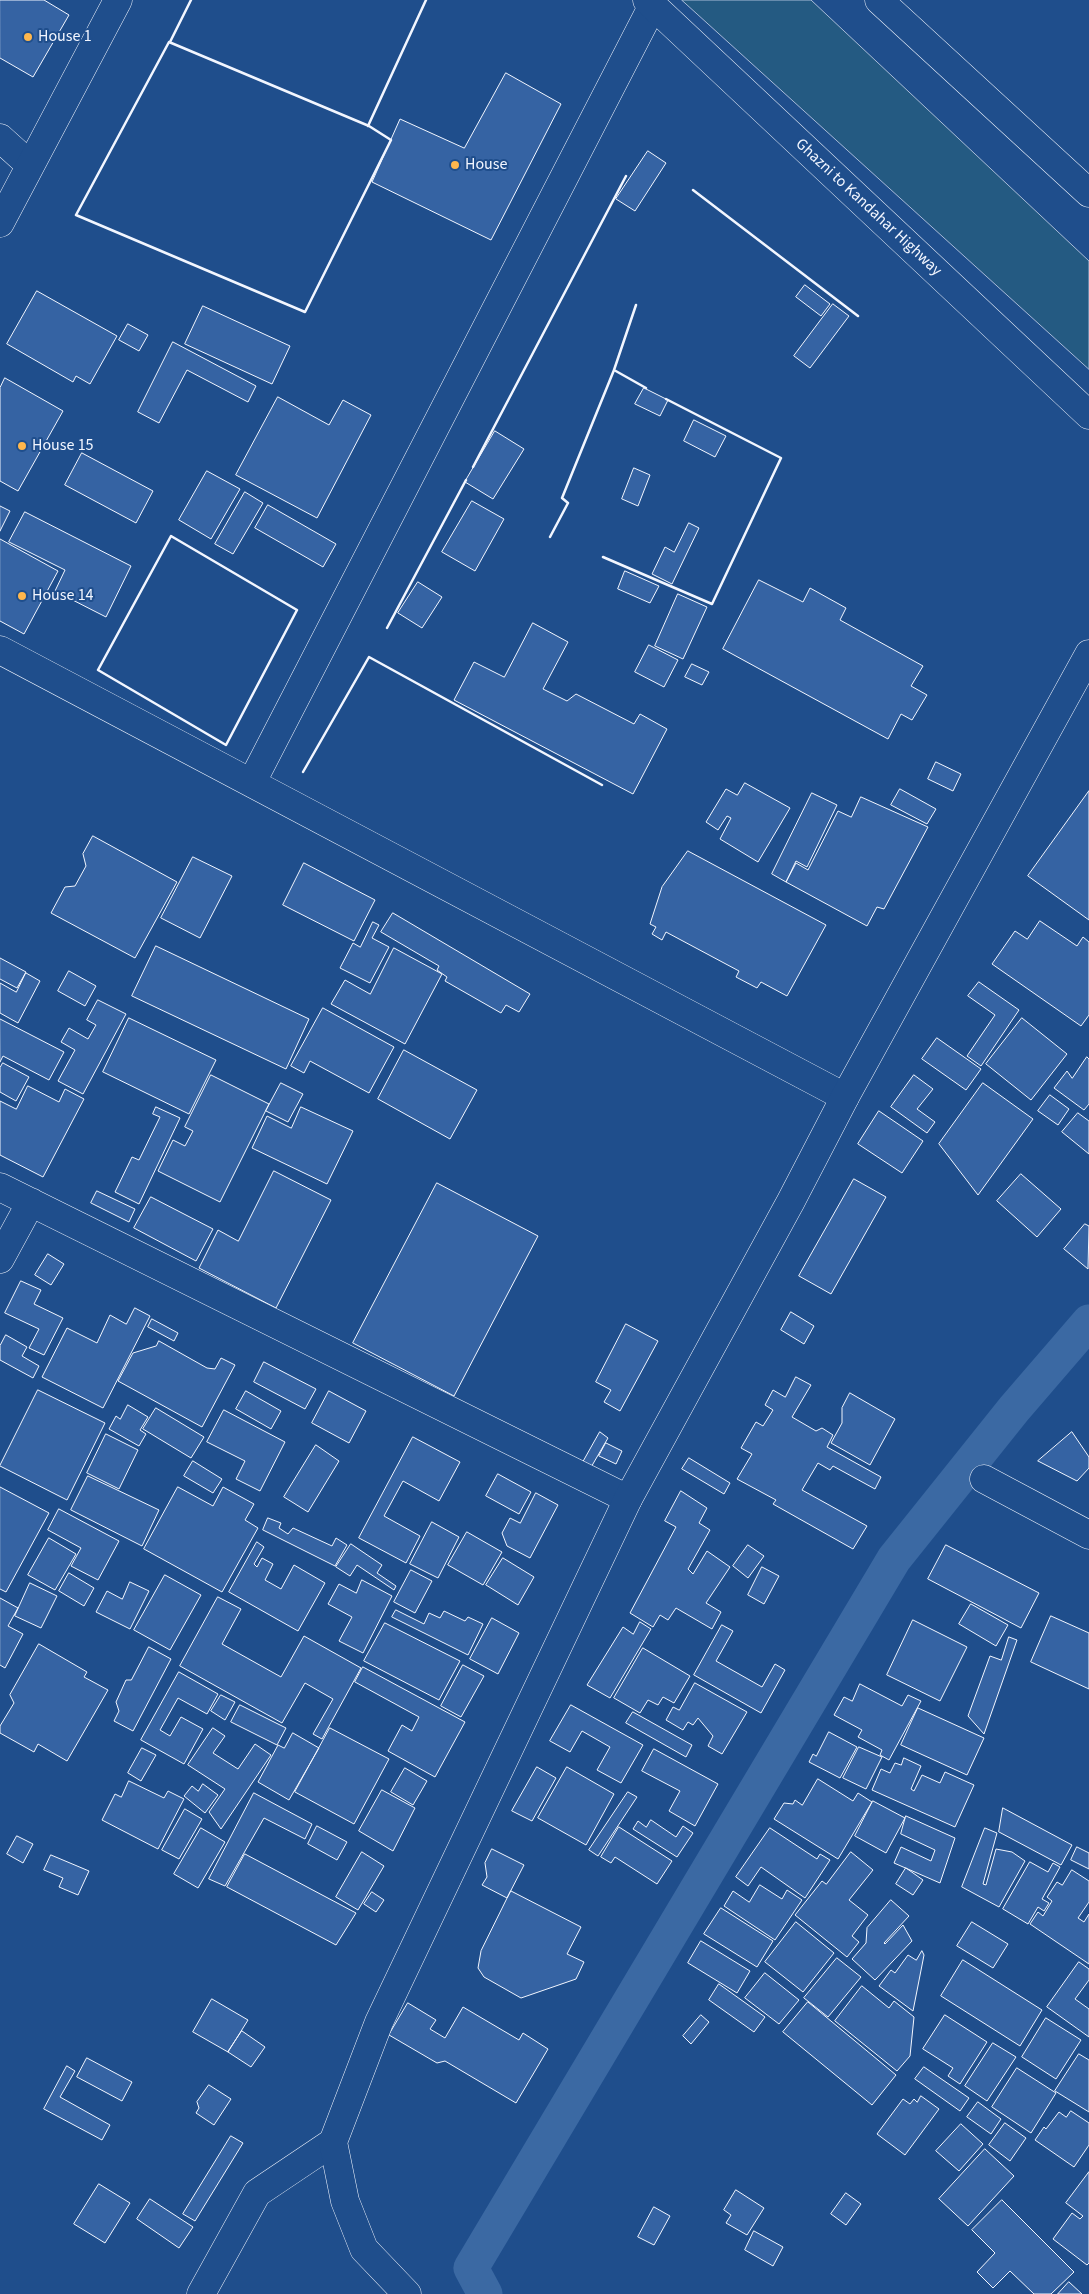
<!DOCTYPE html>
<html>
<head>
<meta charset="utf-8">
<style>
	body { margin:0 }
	canvas { display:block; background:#1f4e8c }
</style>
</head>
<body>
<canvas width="1089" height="2294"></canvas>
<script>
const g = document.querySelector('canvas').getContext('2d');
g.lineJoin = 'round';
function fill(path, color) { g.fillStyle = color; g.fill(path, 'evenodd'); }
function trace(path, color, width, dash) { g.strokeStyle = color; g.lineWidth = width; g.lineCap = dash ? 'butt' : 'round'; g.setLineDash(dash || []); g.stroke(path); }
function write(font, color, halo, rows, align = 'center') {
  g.font = font + ' "Source Sans 3",sans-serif'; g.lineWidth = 4; g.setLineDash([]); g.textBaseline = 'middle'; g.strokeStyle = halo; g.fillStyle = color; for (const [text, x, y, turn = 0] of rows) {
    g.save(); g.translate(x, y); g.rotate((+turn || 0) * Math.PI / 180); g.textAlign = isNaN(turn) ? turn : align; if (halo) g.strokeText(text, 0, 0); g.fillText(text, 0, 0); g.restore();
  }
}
const green = new Path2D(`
	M682,0H811L1089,261V369Z`);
const canal = new Path2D(`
	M485,2294L471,2268L894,1559L1014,1409L1089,1322`);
const building = new Path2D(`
	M0,0H44L69,15L33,77L0,58Z
	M506,73L561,104L491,240L372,182L400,119L464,148Z
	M648,151L666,163L635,211L616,199Z
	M805,285L830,304L821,316L796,297Z
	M37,291L117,336L90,384L76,376L73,382L7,344Z
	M833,304L849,316L810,368L794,356Z
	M203,306L290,346L272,384L185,344Z
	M128,324L148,335L139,351L119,340Z
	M173,342L256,386L248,402L187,370L159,423L138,412Z
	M5,378L63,411L18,491L0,481V388Z
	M644,388L668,400L660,416L635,404Z
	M278,397L329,425L343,400L371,415L317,518L236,475Z
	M694,420L726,436L715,457L684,441Z
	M495,431L524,449L493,499L465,482Z
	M82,453L153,491L136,523L65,485Z
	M634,468L650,475L638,506L622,499Z
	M207,471L240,489L211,539L179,520Z
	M245,492L263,503L233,554L215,544Z
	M472,501L504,519L475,571L442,552Z
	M268,505L336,544L323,567L255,528Z
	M0,506L10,511L0,531Z
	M25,512L131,566L106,617L55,591L65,570L9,542Z
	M689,523L699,528L672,584L652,574L665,547L674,552Z
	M0,539L58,571L24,634L0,621Z
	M625,571L659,586L650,603L618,589Z
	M759,580L803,602L810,588L846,608L840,620L923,666L911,686L927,695L912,720L901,714L888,739L723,649Z
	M418,582L442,597L422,628L398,613Z
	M678,594L707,607L683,659L655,646Z
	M533,623L568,642L543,689L567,701L576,694L634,724L640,714L667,729L633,794L454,700L474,662L504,677Z
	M649,645L678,660L664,687L635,672Z
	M692,664L709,672L702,685L685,677Z
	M936,762L961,774L953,791L928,779Z
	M745,783L790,808L758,862L720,839L731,818L727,816L718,830L706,822L726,789L737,795Z
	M900,789L936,809L927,824L891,805Z
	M1089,791V920L1028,876Z
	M812,793L837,805L807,867L796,861L786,882L772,874Z
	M861,797L928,827L884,909L877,907L867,926L786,882L796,863L808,870L838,811L851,817Z
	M93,836L177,882L135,958L51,913L65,887L75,886L86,866L83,854Z
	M688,851L826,925L787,996L761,982L757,988L736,977L739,971L666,932L662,940L652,934L656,927L650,924L662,887Z
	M193,857L232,876L200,938L161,918Z
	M304,863L375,900L354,941L283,905Z
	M393,913L530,994L519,1012L506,1005L501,1013L445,981L447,977L437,970L439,966L381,932Z
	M1040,921L1077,946L1083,937L1089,942V1015L1081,1026L992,964L1015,931L1027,939Z
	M373,922L379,925L372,938L389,947L370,983L340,968L353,943L360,947Z
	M156,946L309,1019L286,1069L132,996Z
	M394,948L442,974L405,1044L331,1004L345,980L370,994Z
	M0,958L26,972L17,988L0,979Z
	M69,971L96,986L85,1006L58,991Z
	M26,973L40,981L18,1023L0,1013V983L16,992Z
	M979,982L1019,1010L981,1066L967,1056L995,1015L968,996Z
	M98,1000L126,1014L83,1094L58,1081L75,1050L61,1042L69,1028L88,1039L96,1025L87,1020Z
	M323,1008L394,1047L369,1093L310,1061L304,1073L291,1066Z
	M129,1018L216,1060L189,1114L103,1072Z
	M1022,1018L1067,1054L1031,1100L986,1064Z
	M0,1019L64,1052L49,1080L3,1056L0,1062Z
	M937,1038L981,1069L966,1090L922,1059Z
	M404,1050L477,1090L450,1139L378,1099Z
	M1087,1057L1089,1059V1104L1084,1110L1054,1088L1067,1071L1072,1078Z
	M3,1063L29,1077L16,1101L0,1092V1068Z
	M211,1075L269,1104L220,1202L158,1171L173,1140L185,1146L193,1131L185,1127Z
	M914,1075L933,1089L917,1109L935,1122L927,1133L891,1107Z
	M281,1083L303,1094L288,1122L266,1111Z
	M983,1083L1033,1119L978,1195L939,1144Z
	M28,1086L59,1102L65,1089L84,1099L43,1177L0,1155V1101L16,1109Z
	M1050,1095L1069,1109L1058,1125L1038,1111Z
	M156,1107L180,1118L139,1204L115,1192L132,1157L139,1160L160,1117L153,1114Z
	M301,1107L353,1131L327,1184L252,1148L267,1116L291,1128Z
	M879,1111L923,1141L902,1173L858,1144Z
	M1078,1113L1089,1121V1154L1062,1132Z
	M274,1171L331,1200L276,1308L199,1268L218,1230L238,1241Z
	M1021,1174L1061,1209L1037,1237L997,1201Z
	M854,1179L886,1197L831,1294L799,1276Z
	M437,1183L538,1236L454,1396L353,1343Z
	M97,1191L135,1209L129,1222L91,1203Z
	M151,1197L213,1229L196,1261L134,1228Z
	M1085,1224L1089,1226L1088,1269L1064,1249Z
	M48,1254L64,1264L51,1285L35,1275Z
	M21,1281L41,1290L34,1304L63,1318L44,1355L29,1348L39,1329L5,1313Z
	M135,1308L150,1316L103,1408L42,1377L67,1328L97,1343L110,1315L126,1324Z
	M791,1312L814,1326L804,1344L781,1330Z
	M152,1319L178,1333L174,1341L148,1327Z
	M626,1324L658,1341L620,1411L604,1402L611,1390L596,1382Z
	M6,1335L27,1347L22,1356L39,1366L33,1378L0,1360V1346Z
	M159,1341L207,1368L215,1369L221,1358L235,1365L202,1427L118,1381L133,1353L156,1346Z
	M264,1362L316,1389L305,1409L254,1382Z
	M796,1377L811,1385L792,1417L816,1431L822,1428L833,1435L827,1447L881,1477L875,1489L833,1466L830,1470L818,1463L802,1490L867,1526L853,1549L773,1504L776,1500L737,1479L752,1454L741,1448L756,1422L763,1426L773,1410L765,1405L773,1390L785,1397Z
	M38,1390L105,1423L67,1500L0,1466Z
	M246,1391L281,1411L271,1429L236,1409Z
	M329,1391L366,1411L349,1443L312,1423Z
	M850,1393L895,1419L870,1465L831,1443L842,1423V1408Z
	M128,1405L148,1417L140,1430L146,1434L139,1446L109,1429L116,1416L120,1419Z
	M156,1408L204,1437L191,1458L143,1429Z
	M224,1410L285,1442L260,1491L236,1479L245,1461L207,1442Z
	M600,1432L608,1438L590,1469L582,1464Z
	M1072,1432L1089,1457V1468L1077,1481L1038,1461Z
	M106,1434L138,1450L119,1489L87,1473Z
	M413,1437L460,1462L439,1501L403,1481L384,1516L420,1536L406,1563L359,1538Z
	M606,1443L622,1451L616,1464L599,1456Z
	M316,1445L339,1461L308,1512L284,1497Z
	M689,1458L730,1483L724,1494L682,1469Z
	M193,1461L222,1479L213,1493L184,1476Z
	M498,1474L531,1492L519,1514L486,1496Z
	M88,1476L159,1510L142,1546L71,1510Z
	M0,1487L49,1513L6,1592L0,1589Z
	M178,1487L213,1506L223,1487L254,1504L245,1520L258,1528L222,1592L144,1549Z
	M681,1491L707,1508L699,1523L710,1530L688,1569L693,1574L707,1551L730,1567L706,1603L721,1612L712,1629L676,1608L668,1620L660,1615L653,1627L630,1613L676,1527L665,1521Z
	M536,1493L558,1505L530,1558L507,1546L502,1533L510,1518L520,1523Z
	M59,1509L119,1541L98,1580L71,1566L81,1548L48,1530Z
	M268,1518L281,1523L279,1528L288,1534L293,1528L332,1546L336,1538L347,1545L335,1566L263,1530Z
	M432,1522L459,1537L438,1578L410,1564Z
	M467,1532L502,1552L483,1585L448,1565Z
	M49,1538L76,1554L55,1590L28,1575Z
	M257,1542L264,1547L254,1564L257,1567L262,1558L273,1564L265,1580L281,1589L294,1565L325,1583L298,1631L229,1592Z
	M351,1544L382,1565L377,1573L396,1586L394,1590L357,1565L350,1576L336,1567Z
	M748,1545L764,1556L748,1578L733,1566Z
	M946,1545L1039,1593L1021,1628L928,1579Z
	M503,1558L534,1577L518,1605L486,1585Z
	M762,1567L779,1576L764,1604L748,1595Z
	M411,1570L432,1581L415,1613L394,1602Z
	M69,1573L94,1588L84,1606L59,1591Z
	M165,1575L201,1595L170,1650L134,1630Z
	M362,1580L392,1596L363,1653L339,1641L352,1617L328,1604L339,1584L356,1593Z
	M130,1582L149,1591L130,1629L96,1612L107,1591L122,1599Z
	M30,1583L57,1596L41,1628L15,1616Z
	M218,1597L241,1609L222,1644L281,1677L304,1636L361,1668L322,1739L313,1734L333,1699L305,1683L282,1723L180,1666Z
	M0,1598L18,1608L8,1626L23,1634L5,1668L0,1665Z
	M971,1604L1008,1625L996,1646L959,1624Z
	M396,1610L424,1624L429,1613L440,1618L444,1611L465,1621L468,1617L483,1624L468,1655L392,1617Z
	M1051,1616L1089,1633V1689L1031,1662Z
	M492,1618L519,1633L498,1674L470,1659Z
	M913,1620L967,1647L940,1701L887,1675Z
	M640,1622L651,1629L610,1698L587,1685L623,1627L633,1634Z
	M385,1623L460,1661L439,1700L364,1661Z
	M722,1625L733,1631L716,1661L762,1687L775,1664L785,1670L761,1713L694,1675Z
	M1009,1637L1017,1640L984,1734L968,1716L990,1656L1001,1660Z
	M39,1644L87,1672L84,1677L108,1690L67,1761L38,1744L34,1752L0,1733V1726L14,1703L10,1695Z
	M149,1647L171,1659L133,1731L114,1721L119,1711L116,1702L126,1680H131Z
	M643,1648L690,1676L674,1703L663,1697L658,1705L648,1700L640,1713L614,1698Z
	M463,1665L484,1676L461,1717L441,1706Z
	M363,1667L465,1722L435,1777L388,1751L402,1725L412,1731L419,1717L355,1682Z
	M179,1672L218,1694L207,1714L178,1698L160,1730L170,1736L181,1717L203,1729L184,1764L141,1740Z
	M695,1683L747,1712L722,1754L708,1746L713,1736L698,1718L693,1725L688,1722L683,1730L666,1720L673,1707L679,1710Z
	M860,1684L902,1706L908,1695L921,1701L889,1760L880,1755L882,1750L858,1737L862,1730L834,1715L844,1697L852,1701Z
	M221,1695L235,1702L225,1720L211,1711Z
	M240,1705L286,1728L277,1745L231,1722Z
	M571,1705L643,1745L621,1783L597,1770L610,1747L582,1731L570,1752L550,1741Z
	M918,1708L984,1738L967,1775L901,1745Z
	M633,1712L692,1745L686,1757L626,1723Z
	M213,1728L225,1736L213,1753L238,1769L255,1744L271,1755L221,1829L209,1812L225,1789L188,1765Z
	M330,1728L389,1759L354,1824L295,1792Z
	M829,1732L857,1747L840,1778L809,1762L813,1754L816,1756Z
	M293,1733L319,1748L289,1800L258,1782L278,1745L284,1748Z
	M859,1747L882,1757L866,1789L843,1778Z
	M142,1748L156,1755L141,1781L128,1773Z
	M654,1749L718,1784L695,1826L669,1811L680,1791L642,1771Z
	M904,1758L921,1766L911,1789L914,1791L922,1775L940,1783L945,1772L974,1785L955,1827L872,1790L881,1769L890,1773L895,1763L901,1765Z
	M537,1767L556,1778L532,1821L512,1811Z
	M567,1767L614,1794L586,1845L538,1818Z
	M405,1768L427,1781L413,1805L391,1792Z
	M818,1779L853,1801L858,1793L872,1802L838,1859L774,1819L784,1803L793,1804L795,1800L802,1805Z
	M129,1781L164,1798L168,1791L184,1799L158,1849L102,1820L115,1794L121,1797Z
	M203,1784L218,1795L205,1813L184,1796L192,1786L198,1791Z
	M382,1790L415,1808L393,1851L359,1831Z
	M628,1792L637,1797L598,1856L589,1850Z
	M254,1793L312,1824L305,1839L264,1818L225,1886L209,1879Z
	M873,1801L905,1818L886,1853L855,1836Z
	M1003,1808L1072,1845L1061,1865L999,1832Z
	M185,1809L202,1819L179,1859L162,1850Z
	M906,1816L955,1838L940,1883L894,1863L901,1847L931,1861L935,1850L901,1834Z
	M651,1820L676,1837L683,1826L693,1833L677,1857L633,1829L638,1821L646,1827Z
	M317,1826L347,1842L337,1860L308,1844Z
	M619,1827L672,1861L657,1884L615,1857L611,1863L601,1857Z
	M201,1828L225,1842L198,1888L174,1874Z
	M770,1828L817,1859L820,1854L830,1860L805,1898L761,1867L748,1886L736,1877Z
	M985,1828L997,1833L983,1884L986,1885L996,1849L1012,1852L1025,1861L999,1907L962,1887Z
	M17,1836L33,1844L23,1863L7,1854Z
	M1077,1847L1089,1853V1869L1071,1860Z
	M492,1849L524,1865L507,1898L482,1885L487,1877L485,1863Z
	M362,1852L384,1866L358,1910L336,1897Z
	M851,1852L873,1870L849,1900L868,1915L852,1936L859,1942L847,1957L795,1915L822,1881L826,1884Z
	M245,1854L356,1913L336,1945L227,1887Z
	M51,1855L89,1871L78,1895L59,1887L63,1878L44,1870Z
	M1030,1862L1048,1872L1053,1863L1060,1867L1042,1899L1049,1903L1044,1911L1038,1907L1028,1924L1003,1909Z
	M906,1868L923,1880L913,1895L896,1884Z
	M1072,1870L1089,1881V1902L1078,1918L1084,1922L1089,1914V1964L1030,1924L1038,1912L1043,1916L1052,1901L1047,1897L1057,1882L1062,1885Z
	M760,1885L782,1899L787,1890L802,1900L775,1940L724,1906L733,1891L749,1902Z
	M511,1891L581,1927L567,1954L584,1962L576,1979L521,1998L484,1977L478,1968L481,1951Z
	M372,1892L384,1900L376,1912L364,1904Z
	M891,1900L909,1916L884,1943L885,1944L903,1925L912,1941L875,1980L852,1959L866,1943L867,1928Z
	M721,1908L773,1941L757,1967L704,1934Z
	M796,1922L834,1953L803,1992L765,1962Z
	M972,1922L1008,1944L993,1968L957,1946Z
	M701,1941L750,1971L737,1993L688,1963Z
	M922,1951L924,1955L913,2011L879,1986L891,1970L895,1973L908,1955L916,1960Z
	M837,1958L861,1977L828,2017L804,1998Z
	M963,1960L1042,2010L1020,2046L941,1996Z
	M1079,1962L1089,1969V1980L1075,1999L1089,2009V2037L1047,2007Z
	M765,1973L799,2000L779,2024L745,1998Z
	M719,1984L765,2017L754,2032L709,2000Z
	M862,1986L889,2008L894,2001L914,2017L910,2056L897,2071L835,2021Z
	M212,1999L248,2020L228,2052L193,2032Z
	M808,2002L896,2075L872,2105L783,2032Z
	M408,2003L436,2020L430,2029L445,2038L463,2007L519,2040L523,2033L548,2049L516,2103L445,2061L437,2063L389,2035Z
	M701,2015L709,2022L691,2044L683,2036Z
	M945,2015L987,2042L960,2084L948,2076L953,2068L923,2049Z
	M1046,2018L1081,2040L1056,2079L1022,2057Z
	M242,2031L265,2047L251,2067L228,2052Z
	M993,2043L1016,2057L987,2101L965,2086Z
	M1079,2054L1089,2060V2112L1055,2091Z
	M87,2058L132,2082L122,2101L77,2077Z
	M67,2066L75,2071L60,2097L110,2125L102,2140L44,2109Z
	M924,2067L969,2098L960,2111L915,2079Z
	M1017,2068L1056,2093L1031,2133L992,2107Z
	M209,2085L231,2099L214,2125L196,2113L199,2108L197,2102Z
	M921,2096L939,2109L905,2155L877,2134L903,2099L910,2104L914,2099L917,2102Z
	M978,2102L1001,2119L991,2134L967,2117Z
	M1071,2111L1089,2123V2145L1074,2167L1035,2140L1044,2127L1046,2129L1059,2112L1066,2117Z
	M1005,2123L1026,2138L1010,2161L989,2145Z
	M961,2124L983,2144L959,2171L936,2151Z
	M231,2136L243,2143L195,2221L183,2214Z
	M985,2149L1014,2176L968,2226L939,2199Z
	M1089,2172V2263L1087,2265L1053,2239L1072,2213L1080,2219L1083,2216L1066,2203Z
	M99,2184L130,2203L105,2243L74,2224Z
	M736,2190L764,2208L747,2235L726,2223L731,2215L724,2210Z
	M846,2193L861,2204L846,2225L831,2214Z
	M150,2199L193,2227L179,2248L137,2219Z
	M1002,2200L1074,2272L1051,2294H1034L1010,2271L993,2288L977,2272L995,2253L972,2230Z
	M654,2207L670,2216L654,2245L638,2237Z
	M754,2231L783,2247L773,2266L745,2250Z
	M1069,2282L1082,2294H1058Z`);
const minor = new Path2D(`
	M0,138L30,165
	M0,650L845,1097
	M252,782L653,5
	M0,1187L628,1499
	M0,1259L31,1202
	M984,1479L1089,1535
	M201,2294L257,2193L333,2142`);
const tertiary = new Path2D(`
	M0,223L118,0`);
const secondary = new Path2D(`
	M407,2294L364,2249L345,2201L333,2142L379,2022L628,1499L791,1201L845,1097L1089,654`);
const trunk = new Path2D(`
	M647,0L1089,415
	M879,0L1089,193`);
const wall = new Path2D(`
	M169,42L369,126L391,140L305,312L76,215Z
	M170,42L191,0
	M368,126L426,0
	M693,190L858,316
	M614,370L636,305
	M473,467L626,176
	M171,536L297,610L226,745L98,670Z
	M550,537L568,503L562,498L614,370L646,388
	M603,557L712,604L781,458L666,399
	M387,628L466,480
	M303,772L369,657L602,785`);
const markers = [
	[28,37,5,"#ffb74d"],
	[455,165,5,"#ffb74d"],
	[22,446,5,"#ffb74d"],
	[22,596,5,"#ffb74d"]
];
const poiNames = [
	["House 1",38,37],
	["House",465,165],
	["House 15",32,446],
	["House 14",32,596]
];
const streetNames = [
	["Ghazni to Kandahar Highway",868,208,43]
];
fill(green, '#245a82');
trace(green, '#a8bbd7', 1);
trace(canal, '#3b69a3', 35);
fill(building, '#3563a3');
trace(building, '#f2f6ff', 1);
trace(minor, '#f2f6ff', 29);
trace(tertiary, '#f2f6ff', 29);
trace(secondary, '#f2f6ff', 29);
trace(trunk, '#f2f6ff', 29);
trace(minor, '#1f4e8c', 28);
trace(tertiary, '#1f4e8c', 28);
trace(secondary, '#1f4e8c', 28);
trace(trunk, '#1f4e8c', 28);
trace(wall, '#f2f6ff', 2.5);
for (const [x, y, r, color] of markers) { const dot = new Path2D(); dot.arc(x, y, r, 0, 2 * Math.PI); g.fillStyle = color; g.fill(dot); trace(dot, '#1f4e8c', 2); }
write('16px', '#f2f6ff', '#1f4e8c', poiNames, 'left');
write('16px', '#f2f6ff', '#1f4e8c', streetNames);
</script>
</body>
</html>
